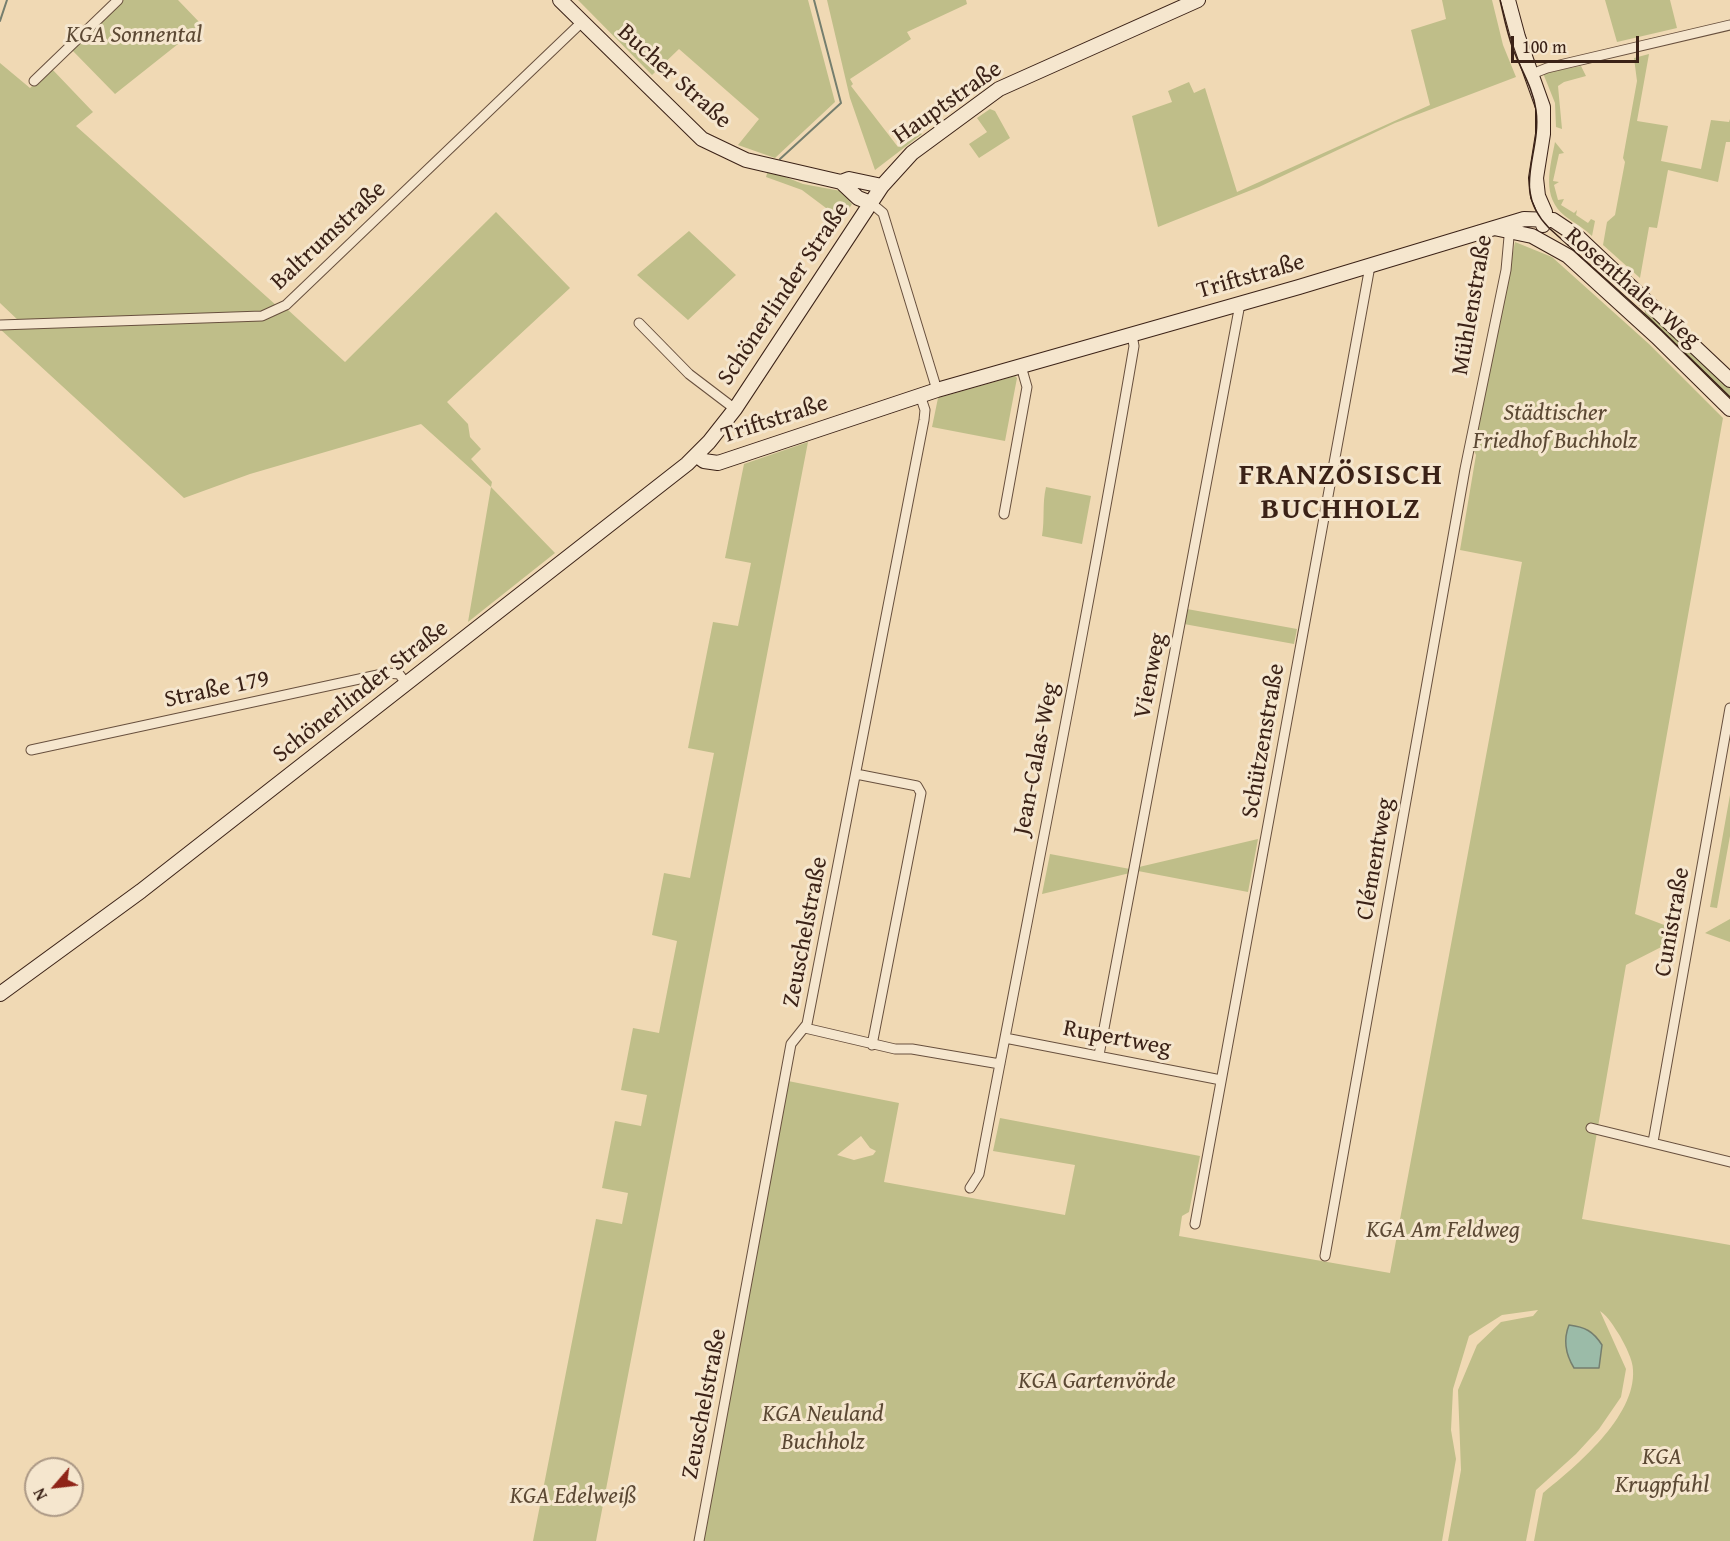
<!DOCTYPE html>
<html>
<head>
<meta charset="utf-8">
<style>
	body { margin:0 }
	#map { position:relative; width:1730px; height:1541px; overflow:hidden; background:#f0d9b4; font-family:"Gentium Book Plus",serif }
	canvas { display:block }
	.north { position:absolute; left:24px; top:1457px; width:60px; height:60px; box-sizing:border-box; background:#f5e6ce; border:2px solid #ab9885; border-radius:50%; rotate:242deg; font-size:16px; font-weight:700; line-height:24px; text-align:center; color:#3b2217 }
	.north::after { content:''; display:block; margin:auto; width:21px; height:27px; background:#8f2418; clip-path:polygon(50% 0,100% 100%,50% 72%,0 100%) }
	.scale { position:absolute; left:1511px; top:36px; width:128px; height:27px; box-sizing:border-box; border:3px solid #3b2217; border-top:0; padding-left:8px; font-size:18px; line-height:21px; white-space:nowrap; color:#3b2217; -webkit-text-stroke:4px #f5e6ce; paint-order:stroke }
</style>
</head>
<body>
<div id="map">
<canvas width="1730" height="1541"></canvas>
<div class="north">N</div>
<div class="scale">100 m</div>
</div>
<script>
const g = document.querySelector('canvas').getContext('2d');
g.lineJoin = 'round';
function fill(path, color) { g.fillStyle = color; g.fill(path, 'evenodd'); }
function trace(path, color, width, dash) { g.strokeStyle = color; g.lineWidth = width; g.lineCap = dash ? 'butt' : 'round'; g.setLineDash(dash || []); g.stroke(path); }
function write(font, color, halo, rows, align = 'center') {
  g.font = font + ' "Gentium Book Plus",serif'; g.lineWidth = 6; g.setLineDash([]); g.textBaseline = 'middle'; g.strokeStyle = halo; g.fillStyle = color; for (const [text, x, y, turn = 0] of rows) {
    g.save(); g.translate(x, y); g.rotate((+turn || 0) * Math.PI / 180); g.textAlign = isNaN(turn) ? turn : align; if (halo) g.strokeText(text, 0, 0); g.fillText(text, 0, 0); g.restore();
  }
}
const green = new Path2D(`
	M122,0H178L202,25L115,94L71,49Z
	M578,0H808L835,102L775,158L738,145L759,119L679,49L652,75Z
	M827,0H966L967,4L907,32L911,39L850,79L853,84L851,86L898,147L919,131L922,134L875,170L850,98Z
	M1442,0H1492L1503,45L1516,77L1395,123L1259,187L1158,227L1132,116L1172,102L1168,91L1189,82L1194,93L1205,88L1237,192L1430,105L1411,30L1446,19Z
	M1605,0H1670L1677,28L1617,42Z
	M1649,54L1637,121L1668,126L1661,161L1701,169L1711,120L1729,122L1730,119V142H1726L1718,182L1668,170L1657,228L1649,227L1640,278L1603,245L1607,222L1615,215L1625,162L1623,158L1637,81L1634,58Z
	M0,63L30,88L51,68L93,112L76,126L277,306L269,311L20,322L0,303Z
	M1581,66L1586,76L1564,82L1558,86L1562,129L1556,127L1555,103L1543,73Z
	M990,109L995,111L1010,138L979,158L969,144L987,132L977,118Z
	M1555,142L1564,153L1559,154L1553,181L1559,182L1554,185L1558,200L1564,199L1561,205L1574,213L1577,210L1576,215L1588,223L1591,219L1595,221L1592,236C1584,228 1574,223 1565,216C1541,197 1550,168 1555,142Z
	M768,170L803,184L841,191L852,204L842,220L802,190L766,177Z
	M496,212L570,288L447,402L468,424L470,437L481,449L471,459L492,482L491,487L555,553L468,622L491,487L421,424L250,474L184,498L0,329L238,319L287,309L345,362Z
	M689,231L736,275L688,320L637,275Z
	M1515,242L1552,257L1649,344L1723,418L1635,914L1675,929L1673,941L1626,965L1582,1219L1730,1245V1541H1534L1543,1493C1575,1467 1636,1417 1633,1370C1633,1360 1625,1345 1620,1336C1614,1327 1609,1317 1600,1311L1626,1369L1621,1397L1599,1429L1576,1454L1536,1490L1526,1541H1448L1461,1470L1458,1390L1477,1345L1501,1322L1533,1316L1538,1310L1502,1315L1469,1336L1453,1389L1451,1430L1456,1459L1442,1541H701L788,1081L899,1103L884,1182L1065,1215L1075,1165L993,1151L1000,1118L1200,1156L1189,1212L1182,1216L1179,1236L1390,1273L1522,562L1460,550L1476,455L1474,451ZM861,1136L870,1148L876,1151L873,1155L854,1160L837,1155ZM1602,1345L1599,1368L1568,1358Z
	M1650,307L1730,383V404L1640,317Z
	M1015,376L1017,378L1005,441L932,427L938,398Z
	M808,442L596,1541H533L596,1219L622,1224L628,1193L602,1188L615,1121L641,1126L647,1095L621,1090L633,1028L659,1033L677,941L652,935L664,873L690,878L714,753L688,748L713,622L738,626L751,563L725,558L744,464Z
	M1046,487L1091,496L1082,544L1042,536C1045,518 1042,504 1046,487Z
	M1187,609L1297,629L1294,644L1184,624Z
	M1730,795V836L1717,908L1710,907Z
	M1258,839L1248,892L1138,871L1139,867Z
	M1050,854L1130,869V873L1042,894Z
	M1730,919V942L1705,933Z`);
const water = new Path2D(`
	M1569,1325C1585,1327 1593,1331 1602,1345L1599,1368H1574C1566,1355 1563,1340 1569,1325Z`);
const stream = new Path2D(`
	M0,21L7,0
	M780,159L841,103L814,0`);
const street = new Path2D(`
	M1532,74L1547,68L1730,25
	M34,81L118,0
	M871,203L883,213L937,390
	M639,323L689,374L735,409
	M0,325L262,316L286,305L582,22
	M1004,514L1027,387L1021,366
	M31,750L387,673L399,674L407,684
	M856,774L917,786L921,793L872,1045
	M805,1028L895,1049H912L1000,1064
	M1005,1038L1221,1080
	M1099,1055L1240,304
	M1591,1128L1730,1162
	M1653,1142L1730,708
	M970,1188L979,1174C1031,898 1087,623 1134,346L1132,335
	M1195,1224L1370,266
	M1325,1256L1465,469L1506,270L1510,226
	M699,1541L791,1044L807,1024L924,420L925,410L920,395`);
const secondary = new Path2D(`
	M560,0L702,139L746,160L841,182L858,198L871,203
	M1508,0L1518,37L1543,107V134L1536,178L1538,196L1545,212L1543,225
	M841,182L849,179L882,186
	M1494,228L1532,236L1568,256L1657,337L1730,409
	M696,455L704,461L718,463L937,390L1299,287L1524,219L1553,220L1577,236L1730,380
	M0,994L141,891L687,464L709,442L735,409L882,186L912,153L999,89L1198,0`);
const tram = new Path2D(`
	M1500,0C1504,17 1507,33 1513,49C1521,70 1533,88 1536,110C1542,155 1510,188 1549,228L1648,317L1730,397`);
const parkNames = [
	["KGA Sonnental",134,36],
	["Städtischer",1555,414],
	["Friedhof Buchholz",1555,442],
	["KGA Am Feldweg",1443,1231],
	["KGA Gartenvörde",1097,1382],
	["KGA Neuland",823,1415],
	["Buchholz",823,1443],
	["KGA",1662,1458],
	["Krugpfuhl",1662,1486],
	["KGA Edelweiß",573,1497]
];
const streetNames = [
	["Bucher Straße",674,77,42],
	["Hauptstraße",948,103,-35],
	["Baltrumstraße",329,236,-43],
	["Triftstraße",1251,277,-16],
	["Rosenthaler Weg",1632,288,41],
	["Schönerlinder Straße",784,294,-56],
	["Mühlenstraße",1473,305,-80],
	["Triftstraße",775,420,-18],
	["Vienweg",1151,676,-79],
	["Straße 179",217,690,-12],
	["Schönerlinder Straße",361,692,-38],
	["Schützenstraße",1264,741,-80],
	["Jean-Calas-Weg",1037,759,-79],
	["Clémentweg",1376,859,-80],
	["Cunistraße",1673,922,-80],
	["Zeuschelstraße",806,932,-79],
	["Rupertweg",1117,1039,11],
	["Zeuschelstraße",705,1404,-79]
];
const districtNames = [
	["FRANZÖSISCH",1341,476],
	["BUCHHOLZ",1341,510]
];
fill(green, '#bfbe89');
fill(water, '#9bbba8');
trace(water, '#757e6e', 1.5);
trace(stream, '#757e6e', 2);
trace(street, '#68503e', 11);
trace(secondary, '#3b2217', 16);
trace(street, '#f5e6ce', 9);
trace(secondary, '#f5e6ce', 14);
trace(tram, '#3b2217', 1.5);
write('italic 24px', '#5c4934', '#f5e6ce', parkNames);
write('24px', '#3b2217', '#f5e6ce', streetNames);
g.letterSpacing = '1.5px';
write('bold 30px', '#3b2217', '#f5e6ce', districtNames);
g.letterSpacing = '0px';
</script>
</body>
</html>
